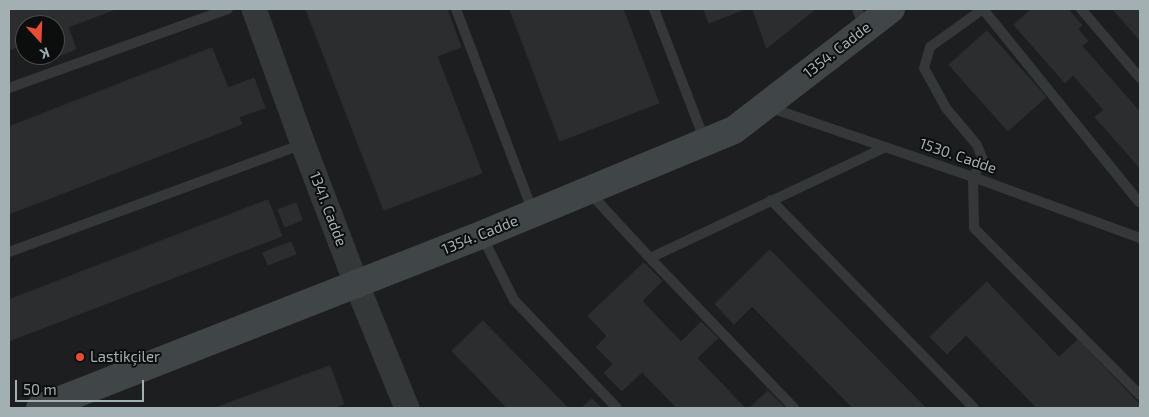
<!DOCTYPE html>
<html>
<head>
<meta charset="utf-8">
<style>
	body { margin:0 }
	#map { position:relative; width:1149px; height:417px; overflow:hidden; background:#111212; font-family:"Exo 2",sans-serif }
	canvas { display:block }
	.frame { position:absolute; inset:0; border:10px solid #a3b0b3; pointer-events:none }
	.north { position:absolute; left:15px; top:15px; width:50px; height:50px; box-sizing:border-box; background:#0c0d0d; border:1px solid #484e4f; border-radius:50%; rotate:160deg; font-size:14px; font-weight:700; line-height:20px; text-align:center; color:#a3b0b3 }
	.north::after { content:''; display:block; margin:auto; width:18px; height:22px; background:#e94c32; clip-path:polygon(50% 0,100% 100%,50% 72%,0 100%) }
	.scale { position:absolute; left:15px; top:380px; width:129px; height:22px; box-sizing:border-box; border:2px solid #a3b0b3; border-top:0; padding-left:6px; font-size:15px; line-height:18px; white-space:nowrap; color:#a3b0b3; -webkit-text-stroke:4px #0c0d0d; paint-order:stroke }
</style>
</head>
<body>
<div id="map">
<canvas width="1149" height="417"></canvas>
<div class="frame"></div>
<div class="north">K</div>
<div class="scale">50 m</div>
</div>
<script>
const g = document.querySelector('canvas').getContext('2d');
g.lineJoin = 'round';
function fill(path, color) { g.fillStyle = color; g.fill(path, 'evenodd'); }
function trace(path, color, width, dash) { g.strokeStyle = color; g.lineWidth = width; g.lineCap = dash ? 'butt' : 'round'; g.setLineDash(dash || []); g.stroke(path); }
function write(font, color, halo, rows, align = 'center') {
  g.font = font + ' "Exo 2",sans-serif'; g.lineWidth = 4; g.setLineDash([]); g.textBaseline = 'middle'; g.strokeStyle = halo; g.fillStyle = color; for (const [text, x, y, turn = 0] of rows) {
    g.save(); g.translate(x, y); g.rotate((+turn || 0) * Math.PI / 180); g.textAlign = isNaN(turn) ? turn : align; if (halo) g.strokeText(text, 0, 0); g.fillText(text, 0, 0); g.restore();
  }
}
const built = new Path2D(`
	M9,9H1140V408H9ZM25,25H55V55H25Z`);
const building = new Path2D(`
	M9,9H116L68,27L76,49L51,59L50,55H55V25H25V44L9,50Z
	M306,9H447L461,47L437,56L482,173L384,210Z
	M510,9H623L659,103L560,141Z
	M704,9H745L709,23Z
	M753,9H813L814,10L767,48Z
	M1032,9H1068L1082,25L1078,29L1088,41L1082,46L1140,112V168L1095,117L1104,110L1073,75L1065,83L1014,25Z
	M1113,9H1140V40Z
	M987,31L1046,97L1008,131L949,65Z
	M212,48L228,88L254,78L265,108L239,117L242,124L9,214V127Z
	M268,200L282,236L9,341V300Z
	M296,203L302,220L285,227L278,210Z
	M291,242L296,254L268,265L263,253Z
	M770,250L926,408H853L752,306L734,324L715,304Z
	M644,263L662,281L642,301L681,342L701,322L718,338L697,358L745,408H677L642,372L622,391L604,373L613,364L596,347L607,336L588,316Z
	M987,282L1059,357L1078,340L1140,405V408H1037L966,335L947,354L930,337Z
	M483,321L568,408H507L452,351Z
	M330,366L344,404L332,408H215Z
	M768,391L785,408H750Z
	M592,399L601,408H582Z`);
const service = new Path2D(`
	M456,9L533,212
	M654,9L705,141
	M857,9L864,26
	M1081,9L1140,78
	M9,88L228,9
	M768,107L973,177L1140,238
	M588,191L650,258L886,147
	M771,200L974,408
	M1139,202L983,9L930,47L924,68L946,108L977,145L983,160L973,177L974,228L1140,395
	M482,236L514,300L617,408
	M9,252L303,144
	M650,258L794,408`);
const tertiary = new Path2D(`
	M254,9L303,144L356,283L407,408`);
const secondary = new Path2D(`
	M40,408L481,235L734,130L891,9`);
const markers = [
	[80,357,5,"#e94c32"]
];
const streetNames = [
	["1354. Cadde",837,50,-38],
	["1530. Cadde",958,156,19],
	["1341. Cadde",328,209,69],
	["1354. Cadde",480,235,-22]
];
const poiNames = [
	["Lastikçiler",90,357]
];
fill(built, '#1d1e1f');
fill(building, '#2c2d2e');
trace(building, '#2b2d2e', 1);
trace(service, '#343839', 10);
trace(tertiary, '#343839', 25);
trace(secondary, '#404647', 28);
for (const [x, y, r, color] of markers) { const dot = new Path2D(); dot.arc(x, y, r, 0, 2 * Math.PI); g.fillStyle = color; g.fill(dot); trace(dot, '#0c0d0d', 2); }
write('15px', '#a3b0b3', '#0c0d0d', streetNames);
write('15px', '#a3b0b3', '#0c0d0d', poiNames, 'left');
</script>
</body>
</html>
